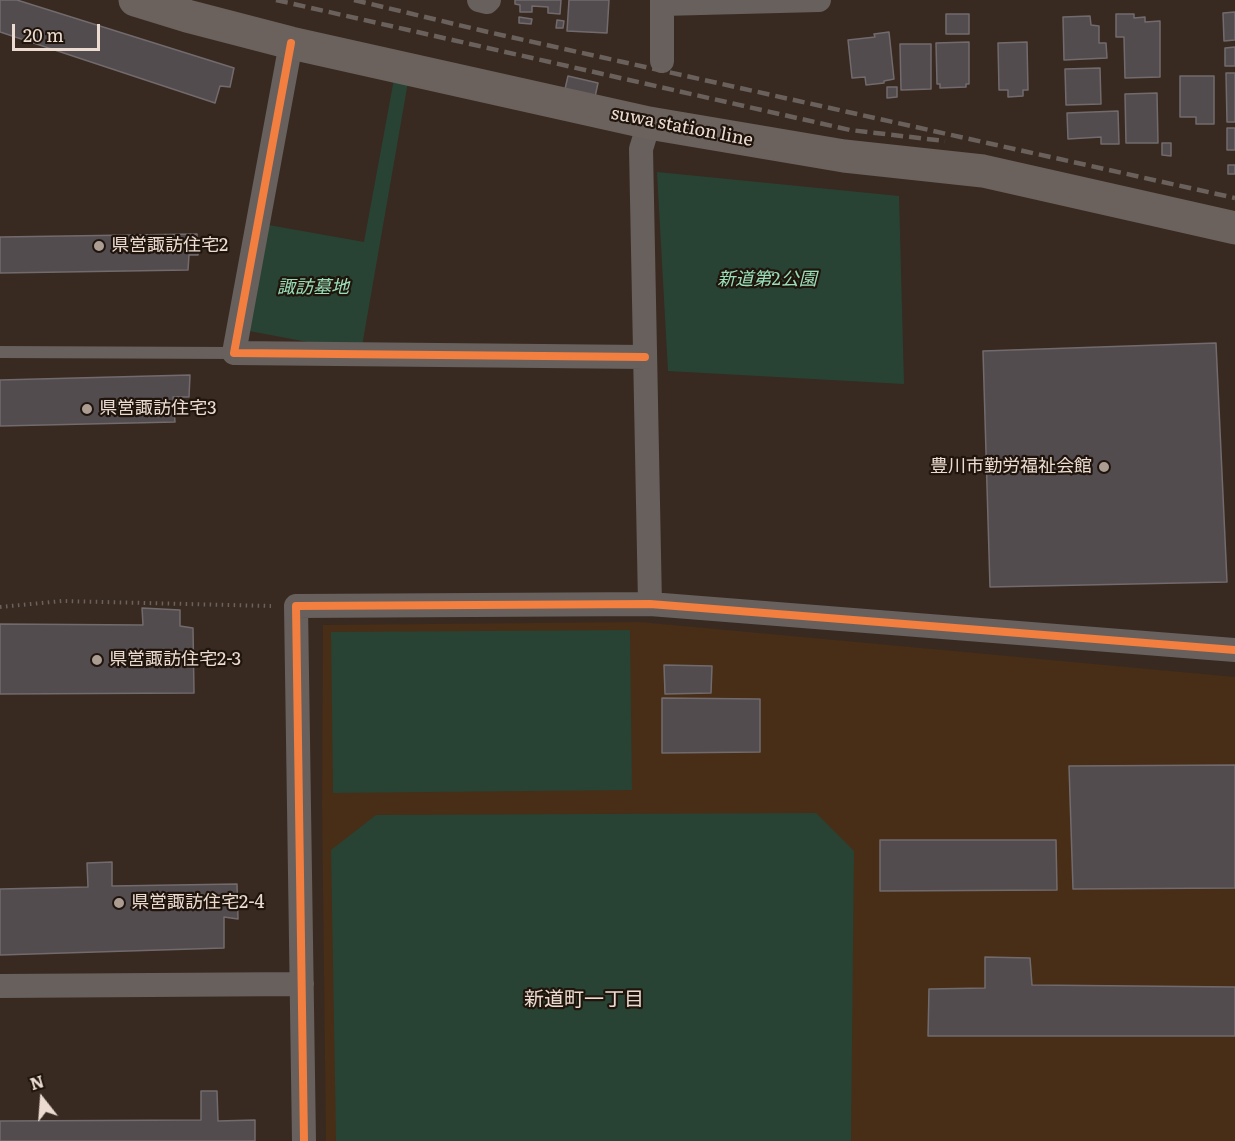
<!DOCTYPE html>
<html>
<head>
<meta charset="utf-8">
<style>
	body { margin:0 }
	#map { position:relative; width:1235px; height:1141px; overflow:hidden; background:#382a21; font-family:Literata,serif }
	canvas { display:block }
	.north { position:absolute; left:12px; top:1069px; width:60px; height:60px; -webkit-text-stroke:4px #20150d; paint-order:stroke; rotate:343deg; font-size:16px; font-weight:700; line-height:24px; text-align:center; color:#ebdbd0 }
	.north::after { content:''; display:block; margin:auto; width:21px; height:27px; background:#ebdbd0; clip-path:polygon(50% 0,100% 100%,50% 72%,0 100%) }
	.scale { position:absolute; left:12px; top:24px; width:88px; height:27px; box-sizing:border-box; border:3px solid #ebdbd0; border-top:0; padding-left:8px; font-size:18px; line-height:21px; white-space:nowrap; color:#ebdbd0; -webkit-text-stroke:4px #20150d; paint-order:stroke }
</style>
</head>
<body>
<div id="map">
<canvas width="1235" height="1141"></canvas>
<div class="north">N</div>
<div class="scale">20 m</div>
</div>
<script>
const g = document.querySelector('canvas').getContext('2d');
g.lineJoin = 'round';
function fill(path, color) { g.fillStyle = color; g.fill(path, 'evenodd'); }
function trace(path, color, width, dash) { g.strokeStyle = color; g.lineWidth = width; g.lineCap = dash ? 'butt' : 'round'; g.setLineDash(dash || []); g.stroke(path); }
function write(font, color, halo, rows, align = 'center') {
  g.font = font + ' Literata,"Noto Sans JP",serif'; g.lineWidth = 4.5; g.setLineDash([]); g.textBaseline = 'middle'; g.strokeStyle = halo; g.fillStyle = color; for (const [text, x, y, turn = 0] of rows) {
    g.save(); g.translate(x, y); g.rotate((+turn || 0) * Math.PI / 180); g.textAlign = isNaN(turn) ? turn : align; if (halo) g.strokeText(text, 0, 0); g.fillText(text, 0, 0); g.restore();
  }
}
const built = new Path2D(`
	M640,622L1235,677V1141H326L322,806L323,625Z`);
const green = new Path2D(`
	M394,79L408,82L361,352L244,330L263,224L364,242Z
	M657,172L899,196L904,384L668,371Z
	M630,630L632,790L333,793L331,632Z
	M816,813L854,851L851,1141H336L331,850L376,815Z`);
const building = new Path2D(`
	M0,0H17L234,68L230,87L220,86L215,103L0,32Z
	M515,0H561L560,14L548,13V7L532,6V12H520V5L515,4Z
	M569,0H609L607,33L567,31Z
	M1235,12V40L1224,41L1223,13Z
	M946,14H969V34H946Z
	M1116,14H1134V18L1145,17V22L1160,21V77L1125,78L1124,37H1116Z
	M1090,16L1091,25L1099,26V43H1106L1107,58L1064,60L1063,17Z
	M519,17L532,19L531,24L519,23Z
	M557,20L564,21L563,28H556Z
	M889,32L894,79L884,81V83L866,85L865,77L852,78L848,40L875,37L874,34Z
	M969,42V84H966V87L940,88V84H937L936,43Z
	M1027,42L1028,90H1023V96L1008,97V90H999L998,43Z
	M900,44H931V89L901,90Z
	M1235,47V66H1225V48Z
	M1100,68L1101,104L1066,105L1065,69Z
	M1226,73H1235V122H1227Z
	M568,76L598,83L595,97L565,89Z
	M1180,76H1214V124H1196V117H1180Z
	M887,87H897V97L887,98Z
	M1157,93L1158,143H1126L1125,94Z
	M1118,111L1119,144H1101V137L1068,139L1067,113Z
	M1227,128H1235V150H1227Z
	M1162,143H1171V156L1162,155Z
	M1228,165H1235V174H1228Z
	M197,234L198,255H189L188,270L0,273V237Z
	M1216,343L1227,582L990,587L983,351Z
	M190,375L189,397H173L175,422L0,426V380Z
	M142,608L180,610V626L193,628L194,693L0,694V624L143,625Z
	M664,665L712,666L711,693L665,694Z
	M662,698L760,699V752L662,753Z
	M1235,765V888L1073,889L1069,766Z
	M880,840H1056L1057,890L880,891Z
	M112,862V886L237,884L238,919L224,917V948L0,955V889L88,887L87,863Z
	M985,957L1030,958L1032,985L1235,987V1036H928L929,989L985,988Z
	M201,1091H217L218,1121L255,1120V1141H0V1121L201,1120Z`);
const path = new Path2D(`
	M0,607L62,601L271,606`);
const lane = new Path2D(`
	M0,352L234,353`);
const street = new Path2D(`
	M479,0L487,2L489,0
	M662,4L819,0
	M291,43L234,353L645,357
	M662,61V0
	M649,123L641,149L650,604
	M0,986L302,984
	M304,1141L296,606L650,604L1235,650`);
const secondary = new Path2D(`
	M135,0L187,16L291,43L649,123L844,156L983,171L1235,228`);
const rail = new Path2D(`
	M276,0L850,130L945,141
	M354,0L488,32L1235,198`);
const cycleway = new Path2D(`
	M291,43L234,353L645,357
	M304,1141L296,606L650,604L1235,650`);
const markers = [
	[99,246,6,"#ac9d93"],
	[87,409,6,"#ac9d93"],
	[1104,467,6,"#ac9d93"],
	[97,660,6,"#ac9d93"],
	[119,903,6,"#ac9d93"]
];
const streetNames = [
	["suwa station line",682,127,11]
];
const poiNames = [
	["県営諏訪住宅2",111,246],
	["県営諏訪住宅3",99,409],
	["豊川市勤労福祉会館",1092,467,"right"],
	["県営諏訪住宅2-3",109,660],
	["県営諏訪住宅2-4",131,903]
];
const parkNames = [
	["新道第2公園",767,280],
	["諏訪墓地",313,288]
];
const neighbourhoodNames = [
	["新道町一丁目",584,1000]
];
fill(built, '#482d17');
fill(green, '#284333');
fill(building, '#534c4f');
trace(building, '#726b6d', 1.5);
trace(path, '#6b625d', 4, [1.5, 4.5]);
trace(lane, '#67605d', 12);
trace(street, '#67605d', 24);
trace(secondary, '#6b615d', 33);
trace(rail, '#6a615c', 4.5, [12, 6]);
trace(cycleway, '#f27e40', 8);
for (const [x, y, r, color] of markers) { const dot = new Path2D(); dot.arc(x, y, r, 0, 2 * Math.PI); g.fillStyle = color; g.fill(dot); trace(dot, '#20150d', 2); }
write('18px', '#ebdbd0', '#20150d', streetNames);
write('18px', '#ebdbd0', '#20150d', poiNames, 'left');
write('italic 18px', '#99e0ba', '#20150d', parkNames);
write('20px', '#ebdbd0', '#20150d', neighbourhoodNames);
</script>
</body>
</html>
